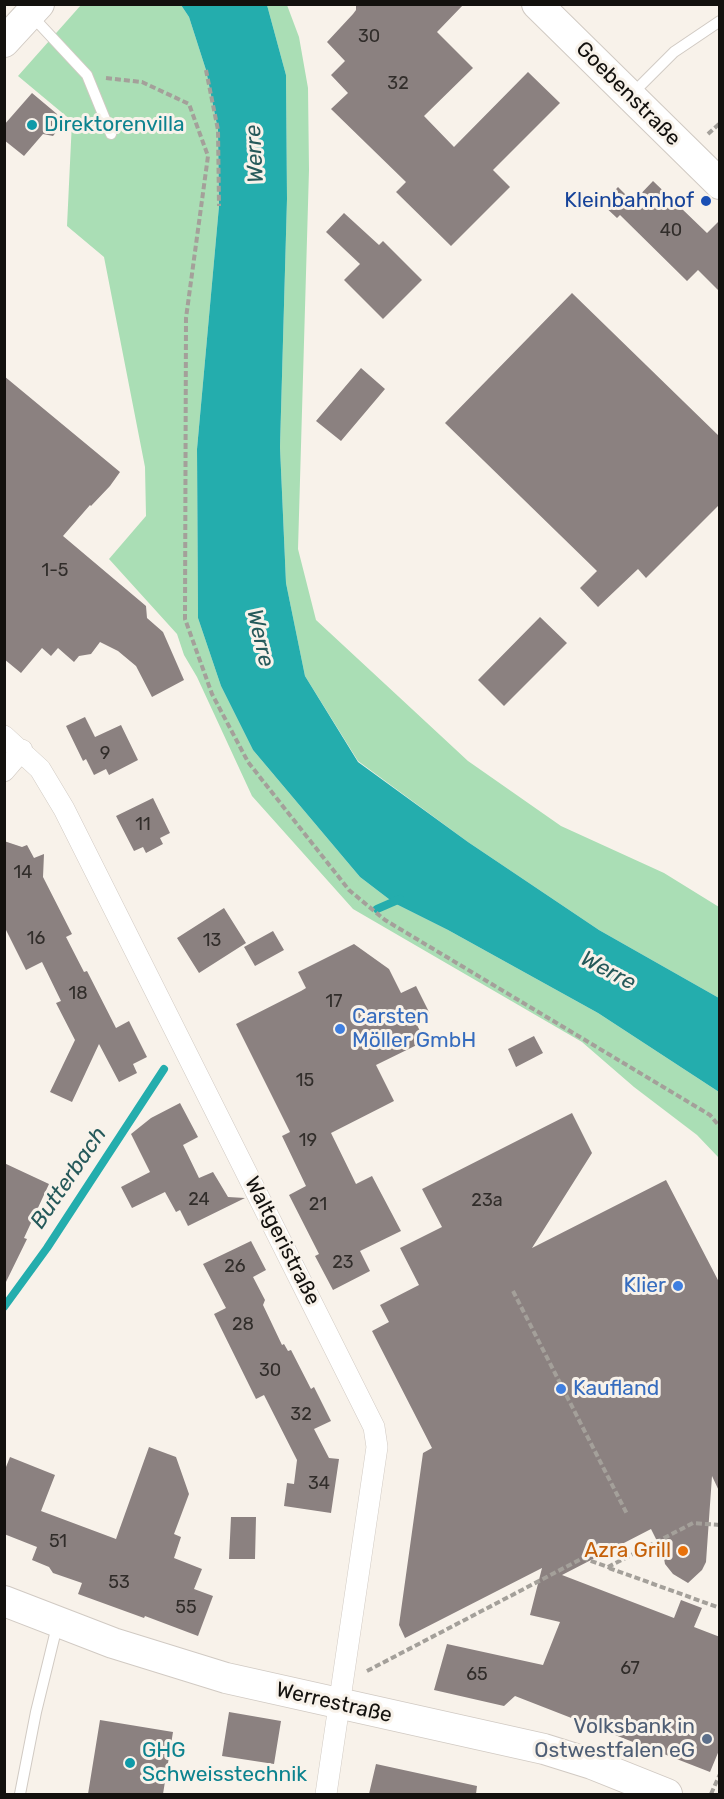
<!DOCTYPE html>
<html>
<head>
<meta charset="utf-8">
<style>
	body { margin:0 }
	#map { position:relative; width:724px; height:1799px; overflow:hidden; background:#f8f2ea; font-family:Rubik,sans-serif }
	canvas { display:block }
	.frame { position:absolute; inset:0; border:6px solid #13110e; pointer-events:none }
</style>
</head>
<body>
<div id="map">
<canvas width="724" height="1799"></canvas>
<div class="frame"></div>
</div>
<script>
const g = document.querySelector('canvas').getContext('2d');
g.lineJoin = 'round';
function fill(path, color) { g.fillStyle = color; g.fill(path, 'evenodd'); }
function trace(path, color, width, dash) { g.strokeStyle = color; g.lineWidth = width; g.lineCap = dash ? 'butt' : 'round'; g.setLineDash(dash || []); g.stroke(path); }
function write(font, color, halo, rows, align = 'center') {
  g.font = font + ' Rubik,sans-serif'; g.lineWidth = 6; g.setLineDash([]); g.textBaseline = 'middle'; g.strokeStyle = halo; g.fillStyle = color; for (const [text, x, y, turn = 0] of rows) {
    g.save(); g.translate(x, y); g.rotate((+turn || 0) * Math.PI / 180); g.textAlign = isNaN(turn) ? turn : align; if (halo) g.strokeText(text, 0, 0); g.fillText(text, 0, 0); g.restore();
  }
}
const green = new Path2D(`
	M81,5H181L189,17L206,70L218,130L219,206L197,449L198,618L221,686L253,750L360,877L394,903L448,930L598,1013L719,1092V1158L697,1135L634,1087L582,1042L353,909L252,796L197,677L184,655L177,634L109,559L146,516L145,467L104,257L67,226L72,121L18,76Z
	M267,5H287L299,37L308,88L309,170L298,549L316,620L468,761L561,826L664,873L719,907V998L599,930L468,842L358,761L305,676L286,583L280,447L287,199L286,75Z`);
const water = new Path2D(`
	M181,5H267L286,75L287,199L280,447L286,583L305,676L358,762L468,842L599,930L719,998V1092L598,1013L448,930L394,903L360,877L253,750L221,686L198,618L197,449L219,206L218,130L206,70L189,17Z`);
const stream = new Path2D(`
	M377,909L400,899
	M4,1307L47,1248L164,1069`);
const building = new Path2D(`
	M356,4H464L437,32L473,68L424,116L454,147L528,72L560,103L493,170L510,187L451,246L396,192L406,182L331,109L348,93L331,75L345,61L327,42L353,14L356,10Z
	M32,93L57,114L61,126L53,136L43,134L24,156L4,140V125Z
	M653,181L707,233L720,220V292L698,270L687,281L620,215L617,218L602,204L618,187L633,202Z
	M344,213L379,245L383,241L422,280L383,319L344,280L360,264L326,232Z
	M572,293L720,437V504L646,578L638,569L598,607L580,588L597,571L445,423Z
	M361,368L385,389L341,441L316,421Z
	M4,376L120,472L110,486L91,506L90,505L63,536L146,606L147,618L163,632L184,680L152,697L136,666L118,651L100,642L91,654L79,656L74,662L58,648L51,656L42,648L21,673L4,659Z
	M540,617L567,643L504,706L478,680Z
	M85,717L95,737L121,725L138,760L109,775L106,769L94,775L86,759L83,761L66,726Z
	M153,798L170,833L160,838L163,844L146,853L143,847L134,851L116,816Z
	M4,841L22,847L27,845L34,858L44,854L43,877L72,934L66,937L84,972L87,971L116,1028L129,1021L147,1057L133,1064L137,1073L119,1082L99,1044L72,1102L50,1092L75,1040L56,1003L61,1001L42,962L26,970L4,926Z
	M224,908L246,943L199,973L177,938Z
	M273,931L284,950L255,966L244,947Z
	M354,944L389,969L401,993L416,986L430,1014L415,1021L425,1041L376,1065L394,1101L331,1133L356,1184L372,1176L401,1231L360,1251L370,1271L333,1290L315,1256L319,1254L289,1195L306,1186L282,1136L290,1132L236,1024L301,991L306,988L298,972Z
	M534,1036L543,1053L516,1067L508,1049Z
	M180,1103L198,1137L183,1145L199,1178L213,1172L228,1197L245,1198L188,1226L180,1210L176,1212L165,1192L132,1208L121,1187L150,1172L131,1134L151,1118Z
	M572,1113L592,1153L532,1248L666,1180L720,1284V1493L712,1476L706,1562L702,1570L688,1583L673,1574L665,1564L663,1553L651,1529L562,1575L674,1618L681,1600L702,1608L694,1627L720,1637V1748L710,1772L515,1696L504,1706L434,1690L447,1644L543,1665L560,1622L530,1615L542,1568L405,1638L399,1625L423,1453L432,1448L372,1331L389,1322L380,1305L419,1285L400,1248L442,1227L422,1189Z
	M4,1163L49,1184L24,1238L27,1239L4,1286Z
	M251,1241L266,1270L253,1277L265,1300L263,1305L282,1345L284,1344L288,1351L291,1350L311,1389L314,1387L331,1421L314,1429L329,1458L339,1459L331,1513L284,1506L287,1483L294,1484L297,1460L264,1395L256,1399L214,1314L226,1308L203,1264Z
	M149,1447L176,1457L189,1494L174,1534L181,1537L174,1558L202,1569L194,1589L213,1596L198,1636L145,1616L144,1618L78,1594L82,1583L53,1573L49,1567L32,1560L37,1547L4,1534V1472L10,1457L55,1475L41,1511L116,1539Z
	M231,1517H256L255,1559H229Z
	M229,1712L281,1721L274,1764L222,1756Z
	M100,1720L173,1732L163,1794H88Z
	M376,1764L477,1786L476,1794H369Z`);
const path = new Path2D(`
	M206,70L218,130L219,206
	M106,78L142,82L189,104L208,156L186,318L185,619L212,694L248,762L349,890L385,920L710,1115L720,1127
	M708,134L720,123
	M513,1291L627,1514
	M609,1568L720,1608
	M367,1671L583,1558L608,1567L693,1523L720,1525
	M711,1794L720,1774`);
const lane = new Path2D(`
	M32,16L87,75L111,134
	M632,94L674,52L720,21
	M20,1794L36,1712L58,1622`);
const street = new Path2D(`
	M4,736L40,769L64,809L374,1427L377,1447L326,1794
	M4,771L22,750`);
const secondary = new Path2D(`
	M537,4L720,184
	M4,42L39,4
	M4,1601L113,1643L226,1678L544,1749L592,1764L667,1794`);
const markers = [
	[32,125,6,"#0f9aa8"],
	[706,201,6,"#1a4fb4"],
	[340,1029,6,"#3f7fe0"],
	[678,1286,6,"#3f7fe0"],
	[561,1389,6,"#3f7fe0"],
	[683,1551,6,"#e8710a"],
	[707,1739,6,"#5c6f8a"],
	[130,1763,6,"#0f9aa8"]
];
const numberNames = [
	["30",369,37],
	["32",398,84],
	["40",671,231],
	["1-5",55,571],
	["9",105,754],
	["11",143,825],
	["14",23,873],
	["16",36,939],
	["13",212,941],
	["18",78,994],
	["17",334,1002],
	["15",305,1081],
	["19",308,1141],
	["24",199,1200],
	["23a",487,1201],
	["21",318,1205],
	["23",343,1263],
	["26",235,1267],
	["28",243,1325],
	["30",270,1371],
	["32",301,1415],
	["34",319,1484],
	["51",58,1542],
	["53",119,1583],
	["55",186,1608],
	["67",630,1669],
	["65",477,1675]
];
const streetNames = [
	["Goebenstraße",628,94,45],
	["Waltgeristraße",282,1241,63],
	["Werrestraße",334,1703,13]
];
const cultureNames = [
	["Direktorenvilla",44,125],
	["GHG",142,1751],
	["Schweisstechnik",142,1775]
];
const transitNames = [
	["Kleinbahnhof",694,201]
];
const shopNames = [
	["Carsten",352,1017],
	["Möller GmbH",352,1041],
	["Klier",666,1286,"right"],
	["Kaufland",573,1389]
];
const foodNames = [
	["Azra Grill",671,1551]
];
const serviceNames = [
	["Volksbank in",695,1727],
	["Ostwestfalen eG",695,1751]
];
const waterNames = [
	["Werre",255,154,-93],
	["Werre",260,638,77],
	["Werre",608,971,28],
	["Butterbach",69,1178,-56]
];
fill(green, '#aadeb5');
fill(water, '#24adad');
trace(stream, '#24adad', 8);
fill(building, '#8b8180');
trace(lane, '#d1cac3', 12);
trace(street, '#d1cac3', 22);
trace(secondary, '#d1cac3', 32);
trace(path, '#a4a09a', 4, [6, 3]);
trace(lane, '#fff', 10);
trace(street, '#fff', 21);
trace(secondary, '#fff', 30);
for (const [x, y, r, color] of markers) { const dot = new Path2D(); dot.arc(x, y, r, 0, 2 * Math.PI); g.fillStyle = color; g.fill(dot); trace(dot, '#f8f2ea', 2); }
write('18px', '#312d2a', null, numberNames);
write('21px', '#13110e', '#f8f2ea', streetNames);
write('21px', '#0d838f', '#f8f2ea', cultureNames, 'left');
write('21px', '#164399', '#f8f2ea', transitNames, 'right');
write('21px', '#366cbe', '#f8f2ea', shopNames, 'left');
write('21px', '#c56008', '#f8f2ea', foodNames, 'right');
write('21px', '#4e5e75', '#f8f2ea', serviceNames, 'right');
write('italic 22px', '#25595a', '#f8f2ea', waterNames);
</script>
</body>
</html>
